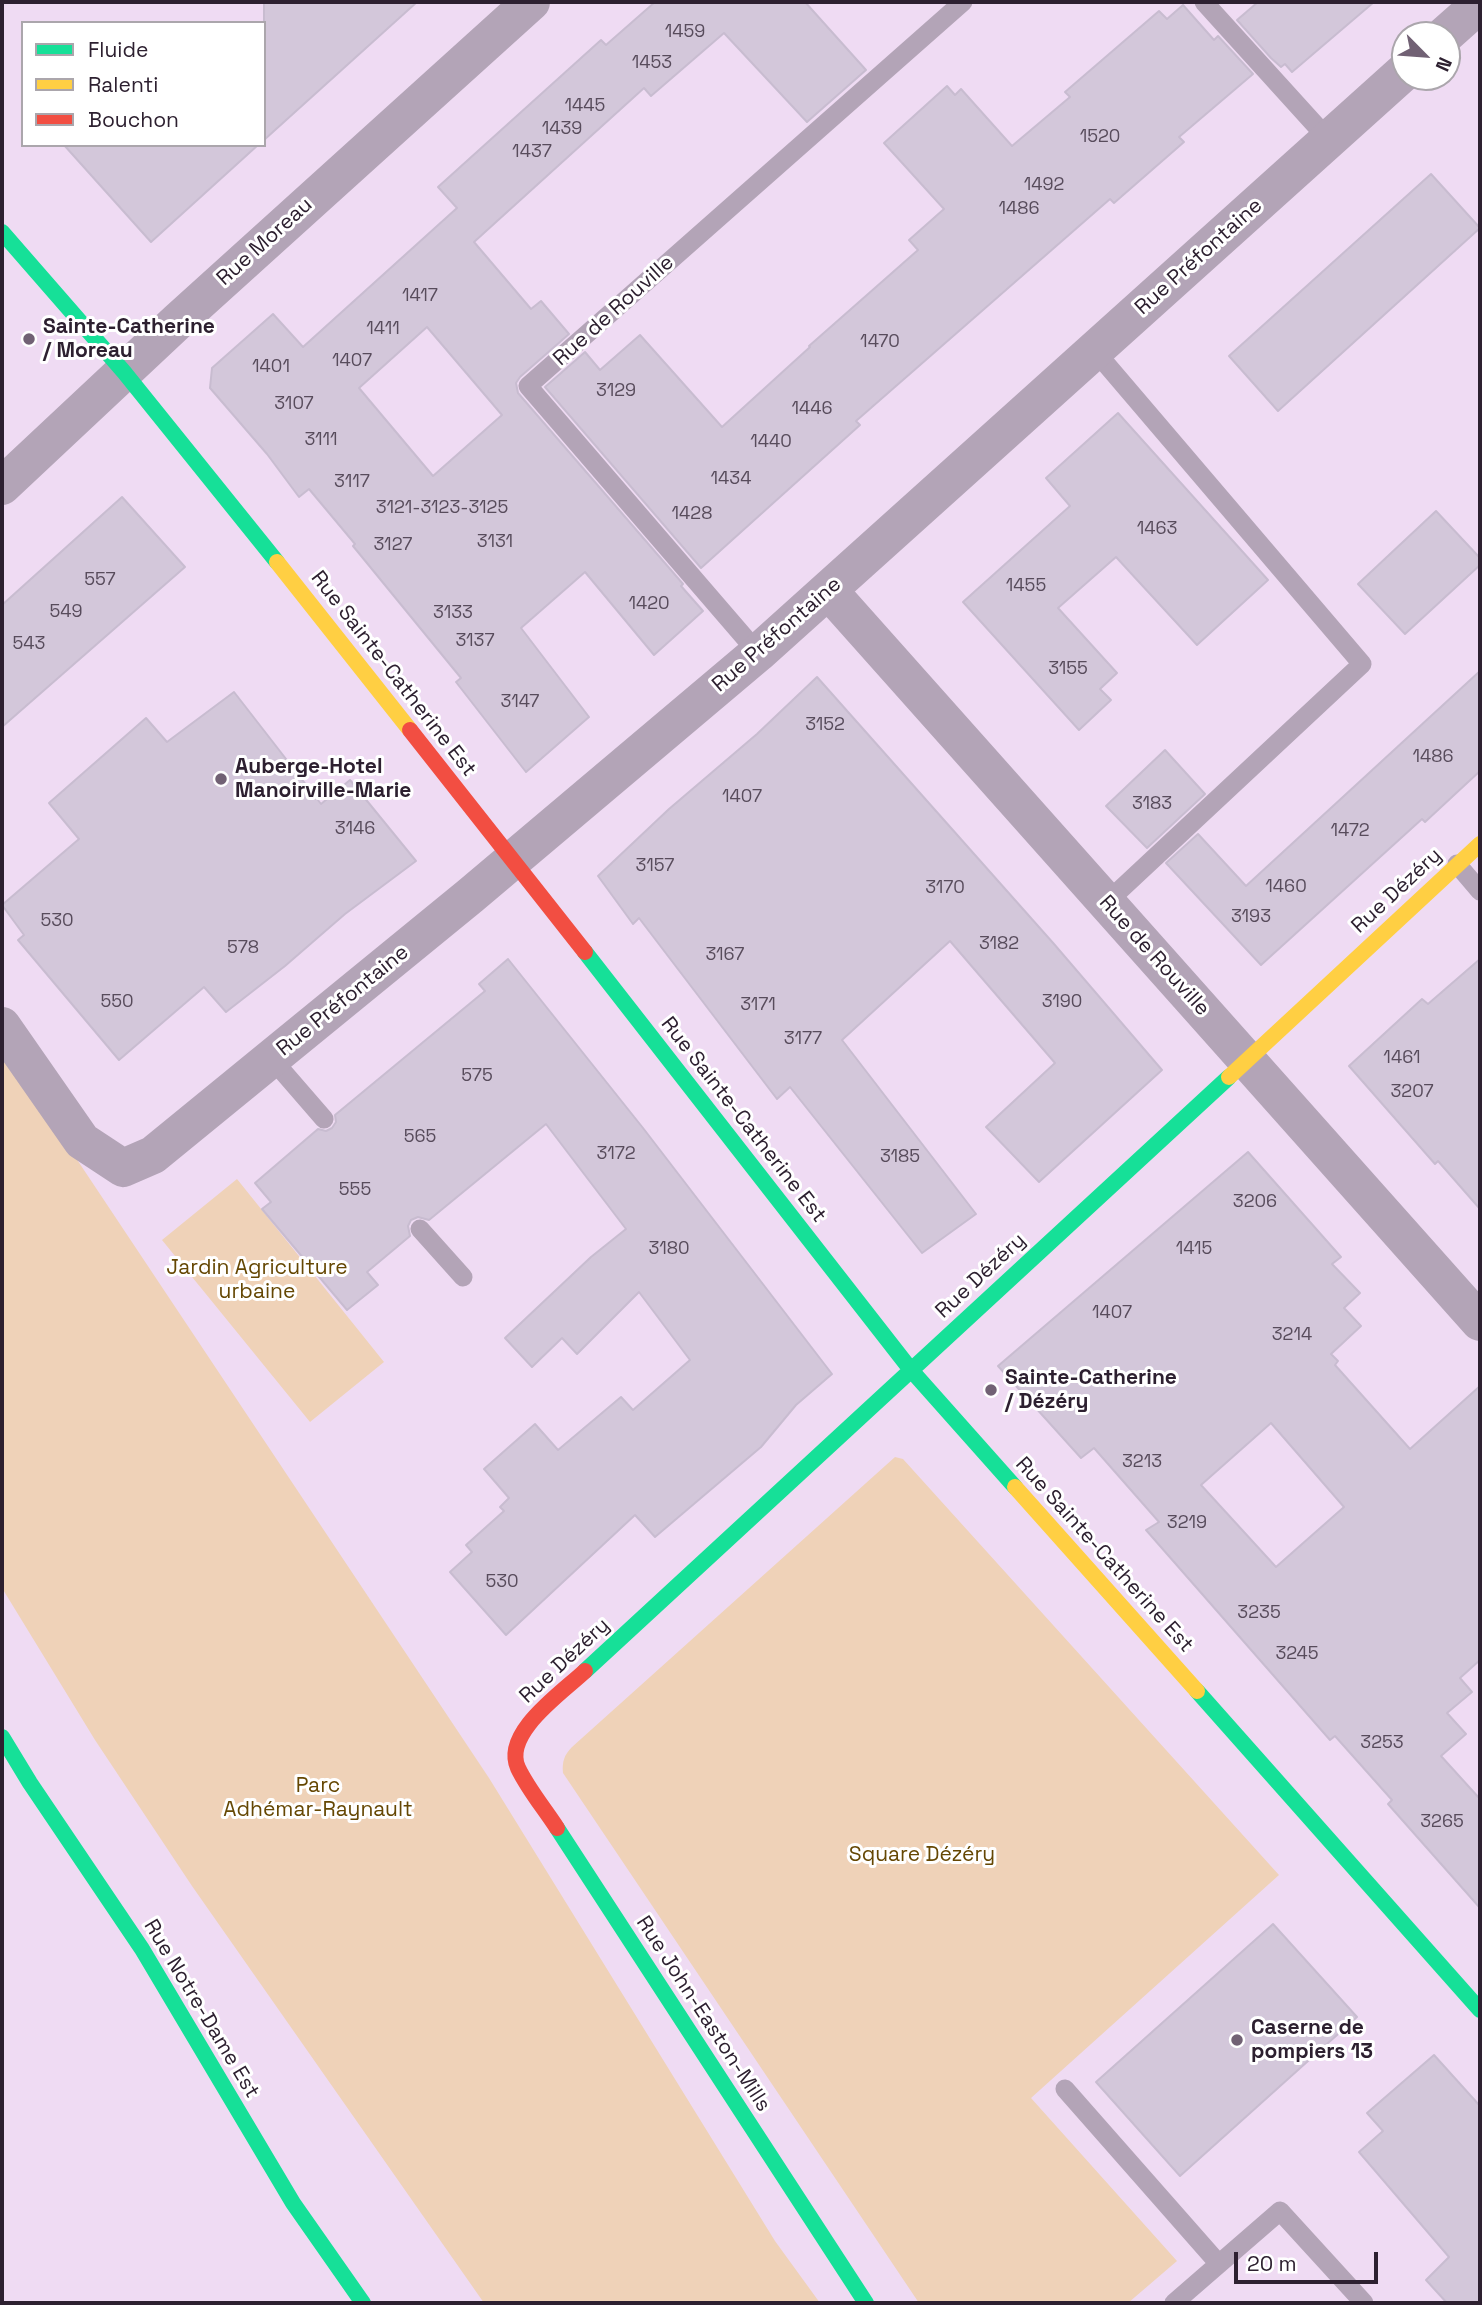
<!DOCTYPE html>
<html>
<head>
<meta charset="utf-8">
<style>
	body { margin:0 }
	#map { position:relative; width:1482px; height:2305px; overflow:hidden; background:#efdbf3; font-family:"Space Grotesk",sans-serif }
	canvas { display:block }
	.frame { position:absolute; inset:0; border:4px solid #2d2030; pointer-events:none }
	.legend { position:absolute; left:21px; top:21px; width:245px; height:126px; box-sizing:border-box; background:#fff; border:2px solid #aba6ac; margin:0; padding:9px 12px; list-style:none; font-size:21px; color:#2d2030 }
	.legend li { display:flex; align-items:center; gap:14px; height:35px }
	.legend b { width:35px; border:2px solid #aba6ac }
	.north { position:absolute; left:1391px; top:21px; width:70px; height:70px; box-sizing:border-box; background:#fff; border:2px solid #aba6ac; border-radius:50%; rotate:115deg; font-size:19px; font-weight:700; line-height:28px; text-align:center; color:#2d2030 }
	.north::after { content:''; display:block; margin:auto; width:24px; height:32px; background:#716174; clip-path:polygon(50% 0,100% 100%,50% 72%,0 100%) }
	.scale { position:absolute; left:1234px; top:2252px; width:144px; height:32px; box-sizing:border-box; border:4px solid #2d2030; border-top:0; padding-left:9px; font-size:21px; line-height:24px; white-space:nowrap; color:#2d2030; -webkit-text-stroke:5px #fff; paint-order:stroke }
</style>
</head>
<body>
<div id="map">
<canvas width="1482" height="2305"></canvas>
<div class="frame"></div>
<ul class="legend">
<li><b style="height:9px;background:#16e098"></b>Fluide</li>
<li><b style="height:9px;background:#ffcf43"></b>Ralenti</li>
<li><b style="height:9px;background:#f24e42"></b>Bouchon</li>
</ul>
<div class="north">N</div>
<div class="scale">20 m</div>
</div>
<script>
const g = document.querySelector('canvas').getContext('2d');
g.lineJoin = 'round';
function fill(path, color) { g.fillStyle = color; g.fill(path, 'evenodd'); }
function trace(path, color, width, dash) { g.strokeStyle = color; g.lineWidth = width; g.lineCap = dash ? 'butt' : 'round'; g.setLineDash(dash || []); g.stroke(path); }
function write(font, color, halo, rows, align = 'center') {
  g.font = font + ' "Space Grotesk",sans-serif'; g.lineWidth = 6; g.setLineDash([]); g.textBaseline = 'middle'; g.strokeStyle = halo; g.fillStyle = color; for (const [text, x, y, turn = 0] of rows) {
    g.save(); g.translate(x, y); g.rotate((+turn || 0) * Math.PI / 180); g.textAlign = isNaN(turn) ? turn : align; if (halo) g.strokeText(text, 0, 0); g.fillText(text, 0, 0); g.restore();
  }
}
const green = new Path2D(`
	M2,1047L489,1778L775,2241L820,2303H484L192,1886L95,1740L2,1588Z
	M237,1179L384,1362L310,1422L162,1240Z
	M895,1457L903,1459L1279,1875L1031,2098L1177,2261L1128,2303H919L563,1773C562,1762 564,1755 572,1747Z`);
const building = new Path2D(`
	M264,2H417L264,140Z
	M655,2H805L866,70L807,122L724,33L651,96L644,88L474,242L531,309L541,301L569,334L520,377L516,383L518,393L683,584L681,586L703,611L654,655L585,572L521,628L589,717L526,772L456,682L461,678L353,546L355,544L309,489L299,497L267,454L210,388L212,368L273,314L303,347L457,208L438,187L601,40L606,45ZM427,327L502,415L433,476L359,388Z
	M1258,2H1374L1292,72L1285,64L1281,67L1271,58L1237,20Z
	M1183,5L1214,40L1218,36L1253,74L1179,137L1184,142L1114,203L1110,199L856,421L860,425L701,568L545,387L585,352L600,370L640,335L722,427L810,347L809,346L918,250L909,240L944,209L884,143L947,86L955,95L961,89L1012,146L1070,97L1065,92L1159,11L1167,19Z
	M64,145H258L151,242Z
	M1431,174L1480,228L1278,411L1229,356Z
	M1118,413L1268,580L1197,645L1116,557L1058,608L1117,673L1100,689L1111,700L1079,730L963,602L1070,506L1046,478Z
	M122,497L185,567L2,727V605Z
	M1436,511L1480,558V565L1405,634L1358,584Z
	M1480,671V771L1425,822L1422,819L1261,965L1166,863L1198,834L1246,886Z
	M817,677L1054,944L1162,1070L1039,1182L986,1127L1055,1063L950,941L842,1040L976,1214L922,1253L790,1087L777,1099L639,918L633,924L598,876L669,809L757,734Z
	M234,692L321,804L350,780L416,861L345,914L285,966L226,1012L204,987L119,1060L18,940L24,935L2,905L79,839L49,803L146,718L167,742Z
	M1165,750L1205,794L1147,848L1106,806Z
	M508,959L643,1128L832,1374L796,1405L761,1447L655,1537L635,1515L506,1635L450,1572L472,1552L466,1545L504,1511L500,1507L509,1498L484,1469L535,1424L558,1450L621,1397L633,1410L690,1360L639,1292L577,1354L562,1338L532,1367L505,1338L591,1257L626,1229L546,1124L429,1220L418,1217L411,1220L408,1226L410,1236L367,1272L378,1285L347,1310L262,1209L271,1202L255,1183L318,1129L326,1131L332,1128L336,1122L335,1115L485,991L479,984Z
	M1480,959V1209L1438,1161L1435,1164L1349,1066L1422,999L1428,1004Z
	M1248,1152L1341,1257L1332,1264L1360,1293L1344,1308L1361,1326L1331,1354L1338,1361L1335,1365L1410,1449L1480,1386V1660L1460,1678L1472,1692L1447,1713L1466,1734L1441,1756L1480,1799V1908L1388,1804L1392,1800L1335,1736L1330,1740L1146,1530L1159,1522L1094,1448L1081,1458L998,1366ZM1271,1423L1344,1507L1276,1567L1201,1485Z
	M1273,1924L1357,2017L1180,2176L1096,2082Z
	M1434,2055L1480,2106V2303H1447L1426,2280L1449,2257L1359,2152L1383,2131L1367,2113Z`);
const lane = new Path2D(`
	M1204,2L1329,140
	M1095,351L1362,664L1106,903
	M758,653L528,386L963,2
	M1457,864L1480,891
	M272,1059L324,1119
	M420,1229L463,1277
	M1065,2089L1219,2264
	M1174,2303L1280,2211L1364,2303`);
const street = new Path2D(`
	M1445,35L1480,4
	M2,486L178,321L531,2
	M828,590L1480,1322
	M2,1026L82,1141L123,1168L153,1155L470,896L758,653L1405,71`);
const fast = new Path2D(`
	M2,232L124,372L277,562
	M585,952L911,1370L1015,1487
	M585,1671L1229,1077
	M1197,1691L1480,2010
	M2,1737L30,1783L142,1949L293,2203L363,2303
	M557,1828L866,2303`);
const slow = new Path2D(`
	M277,562L410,730
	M1229,1077L1480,844
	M1015,1487L1197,1691`);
const jam = new Path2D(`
	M410,730L585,952
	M557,1828C544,1808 528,1789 518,1768C502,1733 563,1692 585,1671`);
const markers = [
	[29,339,7,"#716174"],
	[221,779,7,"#716174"],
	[991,1390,7,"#716174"],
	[1237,2040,7,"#716174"]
];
const numberNames = [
	["1459",685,32],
	["1453",652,63],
	["1445",585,106],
	["1439",562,129],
	["1520",1100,137],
	["1437",532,152],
	["1492",1044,185],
	["1486",1019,209],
	["1417",420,296],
	["1411",383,329],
	["1470",880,342],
	["1407",352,361],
	["1401",271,367],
	["3129",616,391],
	["3107",294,404],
	["1446",812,409],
	["3111",321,440],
	["1440",771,442],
	["1434",731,479],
	["3117",352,482],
	["3121-3123-3125",442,508],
	["1428",692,514],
	["1463",1157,529],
	["3131",495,542],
	["3127",393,545],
	["557",100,580],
	["1455",1026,586],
	["1420",649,604],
	["549",66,612],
	["3133",453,613],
	["3137",475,641],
	["543",29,644],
	["3155",1068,669],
	["3147",520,702],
	["3152",825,725],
	["1486",1433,757],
	["1407",742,797],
	["3183",1152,804],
	["3146",355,829],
	["1472",1350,831],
	["3157",655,866],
	["1460",1286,887],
	["3170",945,888],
	["3193",1251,917],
	["530",57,921],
	["3182",999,944],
	["578",243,948],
	["3167",725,955],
	["550",117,1002],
	["3190",1062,1002],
	["3171",758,1005],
	["3177",803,1039],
	["1461",1402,1058],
	["575",477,1076],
	["3207",1412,1092],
	["565",420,1137],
	["3172",616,1154],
	["3185",900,1157],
	["555",355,1190],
	["3206",1255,1202],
	["3180",669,1249],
	["1415",1194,1249],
	["1407",1112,1313],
	["3214",1292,1335],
	["3213",1142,1462],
	["3219",1187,1523],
	["530",502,1582],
	["3235",1259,1613],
	["3245",1297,1654],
	["3253",1382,1743],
	["3265",1442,1822]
];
const streetNames = [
	["Rue Moreau",265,242,-42],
	["Rue Préfontaine",1199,257,-42],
	["Rue de Rouville",614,311,-42],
	["Rue Préfontaine",777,635,-41],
	["Rue Sainte-Catherine Est",393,674,52],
	["Rue Dézéry",1397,891,-43],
	["Rue de Rouville",1154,956,48],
	["Rue Préfontaine",343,1001,-39],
	["Rue Sainte-Catherine Est",743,1120,52],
	["Rue Dézéry",981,1276,-43],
	["Rue Sainte-Catherine Est",1104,1555,48],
	["Rue Dézéry",565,1661,-43],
	["Rue Notre-Dame Est",201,2009,59],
	["Rue John-Easton-Mills",703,2014,57]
];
const poiNames = [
	["Sainte-Catherine",43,327],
	["/ Moreau",43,351],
	["Auberge-Hotel",235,767],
	["Manoirville-Marie",235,791],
	["Sainte-Catherine",1005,1378],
	["/ Dézéry",1005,1402],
	["Caserne de",1251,2028],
	["pompiers 13",1251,2052]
];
const parkNames = [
	["Jardin Agriculture",257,1268],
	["urbaine",257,1292],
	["Parc",318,1786],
	["Adhémar-Raynault",318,1810],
	["Square Dézéry",922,1855]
];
fill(green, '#efd2b8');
fill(building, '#d3c7da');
trace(building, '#c8bcd0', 2);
trace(lane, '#b3a4b7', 19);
trace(street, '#b3a4b7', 38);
trace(fast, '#16e098', 16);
trace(slow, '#ffcf43', 16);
trace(jam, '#f24e42', 16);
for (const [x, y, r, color] of markers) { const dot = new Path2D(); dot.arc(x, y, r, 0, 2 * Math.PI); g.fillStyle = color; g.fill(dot); trace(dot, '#fff', 2.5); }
write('18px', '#584c5c', null, numberNames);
write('21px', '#2d2030', '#fff', streetNames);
write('bold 21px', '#2d2030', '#fff', poiNames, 'left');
write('21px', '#654703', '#fff', parkNames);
</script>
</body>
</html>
